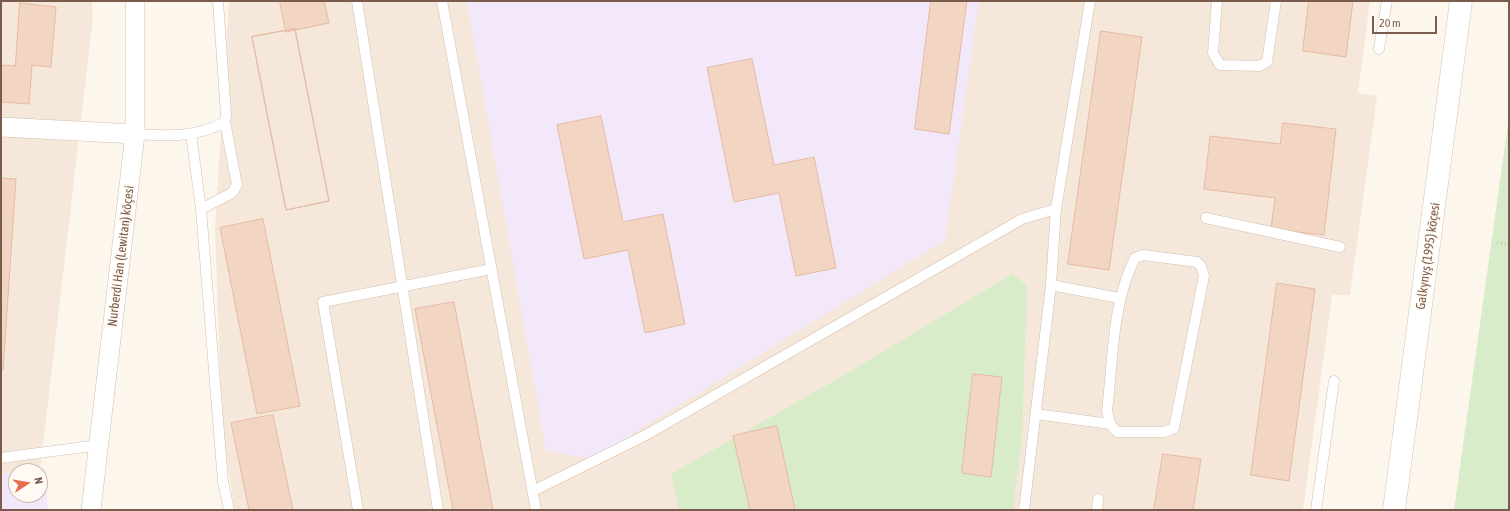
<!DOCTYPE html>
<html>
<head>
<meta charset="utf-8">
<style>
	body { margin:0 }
	#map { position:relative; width:1510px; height:511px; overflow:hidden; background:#fdf6ec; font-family:"Asap Condensed",sans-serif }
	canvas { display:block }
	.frame { position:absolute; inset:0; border:2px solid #7a5c4d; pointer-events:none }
	.north { position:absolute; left:8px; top:463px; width:40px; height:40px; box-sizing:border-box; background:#fffaf3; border:1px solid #cabbb1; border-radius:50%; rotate:78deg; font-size:11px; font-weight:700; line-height:16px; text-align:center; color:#7a5c4d }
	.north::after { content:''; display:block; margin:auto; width:14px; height:18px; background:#e76f51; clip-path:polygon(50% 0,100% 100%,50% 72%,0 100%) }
	.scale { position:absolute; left:1372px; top:16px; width:65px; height:18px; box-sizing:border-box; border:2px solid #7a5c4d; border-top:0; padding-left:5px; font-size:12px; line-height:14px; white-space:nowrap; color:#7a5c4d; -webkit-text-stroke:3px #fffaf3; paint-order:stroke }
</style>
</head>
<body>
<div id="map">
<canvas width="1510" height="511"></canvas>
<div class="frame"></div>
<div class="north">N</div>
<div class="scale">20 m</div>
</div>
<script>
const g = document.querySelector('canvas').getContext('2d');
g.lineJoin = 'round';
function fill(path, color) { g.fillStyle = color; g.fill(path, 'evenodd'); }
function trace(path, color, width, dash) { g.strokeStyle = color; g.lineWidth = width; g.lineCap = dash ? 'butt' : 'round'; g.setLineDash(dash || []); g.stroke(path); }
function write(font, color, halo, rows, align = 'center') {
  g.font = font + ' "Asap Condensed",sans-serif'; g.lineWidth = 3; g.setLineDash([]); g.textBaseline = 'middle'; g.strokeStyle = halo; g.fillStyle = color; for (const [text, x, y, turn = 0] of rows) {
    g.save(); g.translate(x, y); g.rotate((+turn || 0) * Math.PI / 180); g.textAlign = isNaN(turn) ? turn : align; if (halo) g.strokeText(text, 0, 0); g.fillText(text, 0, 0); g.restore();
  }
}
const residential = new Path2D(`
	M1,1H92L93,17L40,471H16V495L1,510Z
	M229,1H1370L1358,93L1377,96L1350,295H1332L1303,510H235L222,432L215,228Z`);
const education = new Path2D(`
	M467,1H979L945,240L592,459L546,451Z
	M45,469L48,510H1V474L16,472V495H40V471H29Z`);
const green = new Path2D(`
	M1509,116V510H1454Z
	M1012,274L1027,285L1022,439L1013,510H679L671,474L841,377Z`);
const building = new Path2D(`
	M280,1H324L329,23L286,32Z
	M931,1H967L949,134L915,129Z
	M1309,1H1353L1346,57L1303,51Z
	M20,3L56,7L51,67L32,65L29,104L1,102V65L15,66Z
	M295,29L329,201L286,210L252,37Z
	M295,29L329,201L286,210L252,37Z
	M1101,31L1142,37L1109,270L1068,264Z
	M752,59L774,165L814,157L836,268L796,276L779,193L734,202L707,68Z
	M601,116L623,222L663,214L685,324L645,333L628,250L584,259L557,125Z
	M1283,123L1336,129L1324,235L1271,229L1275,198L1204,189L1210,136L1280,144Z
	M1,178L16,179L3,370H1Z
	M263,219L300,406L257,414L220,228Z
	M1277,283L1315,289L1289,481L1251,475Z
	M454,302L493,510H453L415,309Z
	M973,374L1002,377L991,477L962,473Z
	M273,415L293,510H249L231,423Z
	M777,426L795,510H750L733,436Z
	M1163,454L1201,459L1193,510H1154Z`);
const path = new Path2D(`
	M1497,243L1509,245`);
const service = new Path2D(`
	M357,1L438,510
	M442,1L536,510
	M1217,1L1213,53L1220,65L1259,66L1267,62L1276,1
	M1379,49L1387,1
	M135,134C167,136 196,138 225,122L226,115L218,1
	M191,134L201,209L223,482L229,510
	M201,209L232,193L237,185L225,122
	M1206,218L1340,247
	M1143,255L1197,262L1201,266L1204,276L1174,428L1164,432H1117L1110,424L1107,411C1113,361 1112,303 1135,258Z
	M1051,285L1119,298
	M1036,414L1110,424
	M1,458L99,445
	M533,491L646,435L1022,219L1056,209
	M358,510L323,302L491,269
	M1024,510L1051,285L1056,209L1090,1
	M1097,510L1098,499
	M1316,510L1334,381`);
const minor = new Path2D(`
	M1,127L135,134
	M91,510L135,134V1`);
const secondary = new Path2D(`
	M1394,510L1461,1`);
const streetNames = [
	["Nurberdi Han (Lewitan) köçesi",121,256,-83],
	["Galkynyş (1995) köçesi",1428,256,-82]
];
fill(residential, '#f5e8da');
fill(education, '#f3e8fa');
fill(green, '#d8ecc9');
fill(building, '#f3d5c3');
trace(building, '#e6bba3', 1);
trace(service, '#d1beb0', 11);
trace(minor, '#d1beb0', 20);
trace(secondary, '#d6c0b0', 23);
trace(path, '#d9b8a5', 2.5, [1, 3]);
trace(service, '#fff', 10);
trace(minor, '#fff', 19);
trace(secondary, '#fff', 22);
write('13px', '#7a5c4d', '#fffaf3', streetNames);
</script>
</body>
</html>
